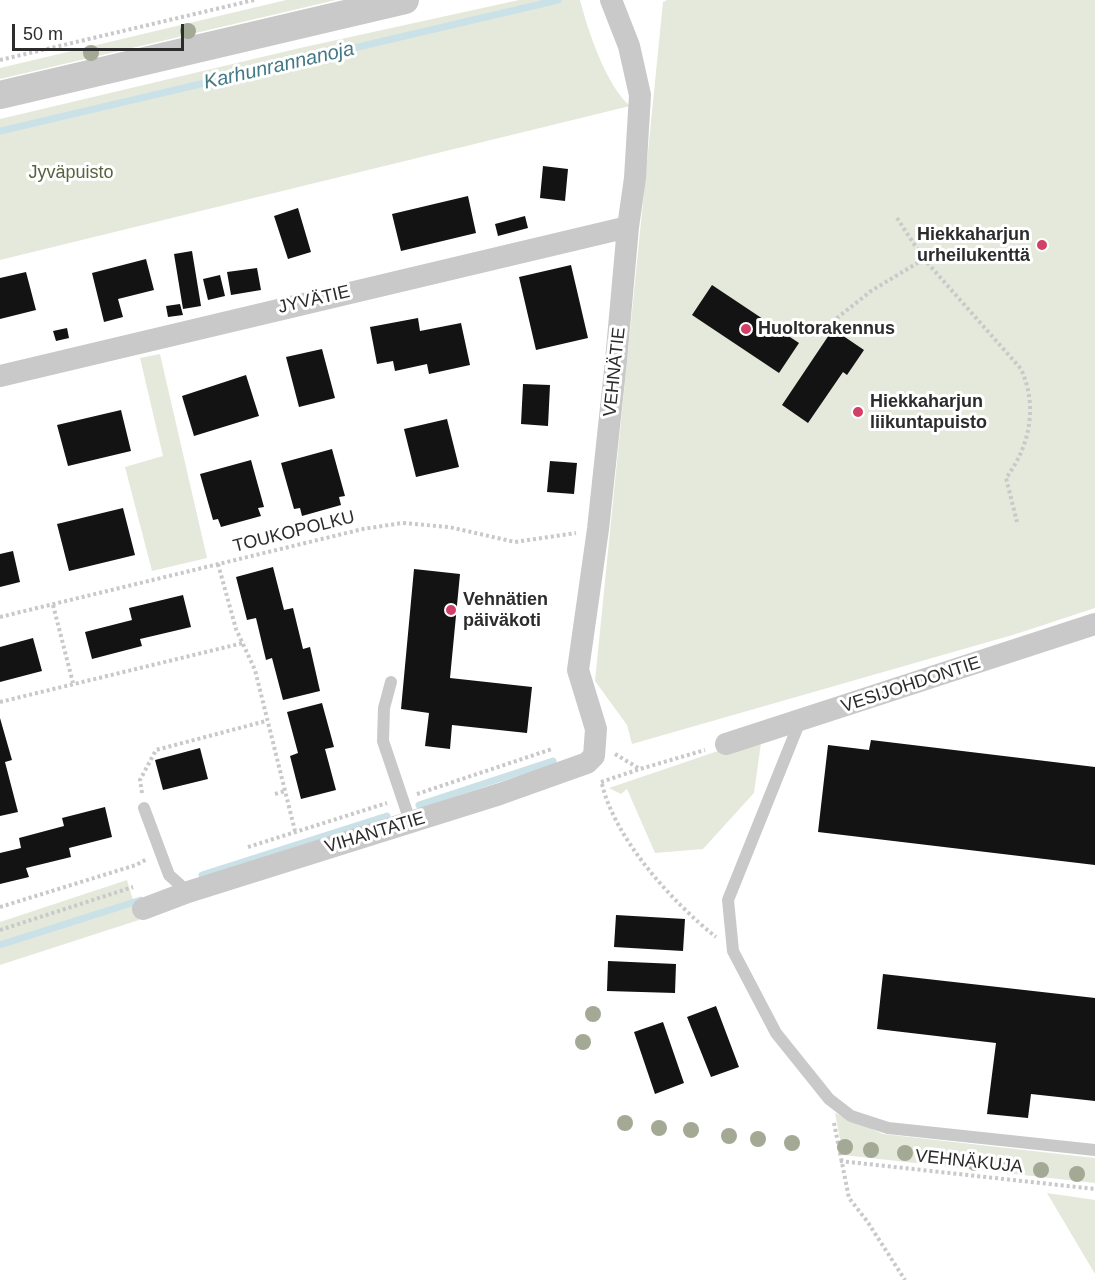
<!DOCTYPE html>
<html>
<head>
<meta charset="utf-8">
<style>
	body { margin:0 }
	#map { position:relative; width:1095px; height:1280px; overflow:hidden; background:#fff; font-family:Helvetica,sans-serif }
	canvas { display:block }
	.scale { position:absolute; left:12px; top:24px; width:172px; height:27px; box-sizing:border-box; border:3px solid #2c2c2c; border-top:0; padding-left:8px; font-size:18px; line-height:21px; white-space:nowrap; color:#2c2c2c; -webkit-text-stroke:4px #fff; paint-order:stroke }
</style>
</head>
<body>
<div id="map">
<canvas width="1095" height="1280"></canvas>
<div class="scale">50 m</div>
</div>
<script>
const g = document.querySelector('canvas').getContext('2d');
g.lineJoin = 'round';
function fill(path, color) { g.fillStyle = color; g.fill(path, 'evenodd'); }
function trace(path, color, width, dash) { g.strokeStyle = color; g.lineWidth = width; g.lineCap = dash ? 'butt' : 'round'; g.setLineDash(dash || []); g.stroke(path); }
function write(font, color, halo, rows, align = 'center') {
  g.font = font + ' Helvetica,sans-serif'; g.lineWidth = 6; g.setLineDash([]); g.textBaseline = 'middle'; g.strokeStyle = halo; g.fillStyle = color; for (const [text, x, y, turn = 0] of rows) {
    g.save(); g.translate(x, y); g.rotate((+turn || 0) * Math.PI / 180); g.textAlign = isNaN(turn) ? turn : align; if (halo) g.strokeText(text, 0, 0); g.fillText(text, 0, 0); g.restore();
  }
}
const green = new Path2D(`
	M286,0H336L0,79V68Z
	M519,0H580C588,31 606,85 630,106L0,260V119L300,48Z
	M667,0H1095V608L1016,634L632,744L627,725L595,681L663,2Z
	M160,354L207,558L152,571L125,467L163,456L140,358Z
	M762,736L754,793L703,849L655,853L627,789L621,794L609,788Z
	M127,880L139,920L0,965V922Z
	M835,1113L883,1134L1095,1158V1183L843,1155Z
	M1047,1193L1095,1200V1274Z`);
const stream = new Path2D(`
	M0,131L558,0
	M419,805L553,761
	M202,875L387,816
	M0,945L141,900`);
const building = new Path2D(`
	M543,166L568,169L565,201L540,198Z
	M468,196L476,233L401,251L392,214Z
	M298,208L311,252L288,259L274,216Z
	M525,216L528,228L498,236L495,224Z
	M192,251L201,306L183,309L174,254Z
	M146,259L154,290L118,299L123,317L104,322L92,273Z
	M571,265L588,338L536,350L519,277Z
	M257,268L261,290L231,295L227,272Z
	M26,272L36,310L0,319V278Z
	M220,275L225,296L208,300L203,279Z
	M712,285L799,343L779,373L692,315Z
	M180,304L183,315L168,317L166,306Z
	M418,318L420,331L461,323L470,365L429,374L427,364L395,371L393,361L377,364L370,327Z
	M67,328L69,338L56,341L53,331Z
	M833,329L864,350L847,375L843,372L808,423L782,405Z
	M322,349L335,398L299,407L286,357Z
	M246,375L259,416L194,436L182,396Z
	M523,384L550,385L548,426L521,424Z
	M121,410L131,451L68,466L57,425Z
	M447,419L459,467L416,477L404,429Z
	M332,449L345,496L339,497L341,505L302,516L300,508L294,509L281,463Z
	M251,460L264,507L258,508L261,516L221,527L218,519L213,520L200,474Z
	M550,461L577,463L574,494L547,492Z
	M123,508L135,555L69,571L57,524Z
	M13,551L20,582L0,587V554Z
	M273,567L284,610L293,608L303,649L310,647L320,691L283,700L272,658L266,660L256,618L247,620L236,577Z
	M414,569L460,574L450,678L532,687L527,733L452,725L450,749L425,746L429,713L401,709Z
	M183,595L191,627L140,639L142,646L92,659L85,632L132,620L129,608Z
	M33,638L42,671L0,682V647Z
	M322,703L334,747L325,749L336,790L301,799L290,756L298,753L287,712Z
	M0,718L12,760L5,762L18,812L0,816Z
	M871,740L1095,767V865L818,832L828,745L869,750Z
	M200,748L208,779L163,790L155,760Z
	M105,807L112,837L69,848L71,857L26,868L29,877L0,884V853L21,848L19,838L64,826L62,818Z
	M616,915L685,919L683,951L614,947Z
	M608,961L676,964L675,993L607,991Z
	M883,974L1095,998V1101L1031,1094L1028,1118L987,1114L996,1043L877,1029Z
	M716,1006L739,1067L711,1077L687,1017Z
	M663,1022L684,1083L655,1094L634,1032Z`);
const path = new Path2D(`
	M0,60L254,0
	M897,218L924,259L1021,369C1038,406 1030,446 1006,478L1017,522
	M832,322L871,291L924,259
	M218,564L236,629L255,670L295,831
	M53,605L73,683
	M0,617L363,529L402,523L449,527L515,542L576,533
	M0,702L243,643
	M615,754L640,769L705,750
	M601,782L640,769
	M602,784C615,839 672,902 716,937
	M142,793L140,780L156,750L266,721
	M275,794L285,791
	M417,794L552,749
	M248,847L387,803
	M0,907L136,865L147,859
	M0,930L133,887
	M834,1123L849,1198L867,1221L905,1280
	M840,1161L1095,1189`);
const service = new Path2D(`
	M391,682L384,708L383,741L410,821
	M800,721L728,900L733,951L776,1033L829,1099L851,1116L888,1128L1095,1150
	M144,808L169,875L188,892`);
const minor = new Path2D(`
	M0,376L628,227
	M726,744L1095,624
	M143,909L188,892L500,794L587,763L594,756L596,729L578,670L598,529L616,361L628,227L635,178L640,95L629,46L611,0`);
const tertiary = new Path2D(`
	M0,95L405,0`);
const trees = [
	[188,31],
	[91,53],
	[593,1014],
	[583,1042],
	[625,1123],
	[659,1128],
	[691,1130],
	[729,1136],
	[758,1139],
	[792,1143],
	[845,1147],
	[871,1150],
	[905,1153],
	[939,1158],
	[975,1163],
	[1009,1166],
	[1041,1170],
	[1077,1174]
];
const markers = [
	[1042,245,6,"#d24067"],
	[746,329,6,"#d24067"],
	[858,412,6,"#d24067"],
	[451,610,6,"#d24067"]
];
const parkNames = [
	["Jyväpuisto",71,173]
];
const poiNames = [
	["Hiekkaharjun",1030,235,"right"],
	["urheilukenttä",1030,256,"right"],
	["Huoltorakennus",758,329],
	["Hiekkaharjun",870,402],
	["liikuntapuisto",870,423],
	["Vehnätien",463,600],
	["päiväkoti",463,621]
];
const streetNames = [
	["JYVÄTIE",314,300,-13],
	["VEHNÄTIE",615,372,-84],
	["TOUKOPOLKU",294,532,-14],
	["VESIJOHDONTIE",911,685,-18],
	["VIHANTATIE",375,833,-17],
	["VEHNÄKUJA",969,1162,6]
];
const waterNames = [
	["Karhunrannanoja",279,66,-13]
];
fill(green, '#e5e9db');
trace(stream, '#c9e1e7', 7);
fill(building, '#131313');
trace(path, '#c9c9c9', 4, [3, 3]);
trace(service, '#c9c9c9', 12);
trace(minor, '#c9c9c9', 22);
trace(tertiary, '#c9c9c9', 28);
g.fillStyle = '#a3a995';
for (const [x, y] of trees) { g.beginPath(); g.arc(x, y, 8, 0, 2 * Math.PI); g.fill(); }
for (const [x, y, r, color] of markers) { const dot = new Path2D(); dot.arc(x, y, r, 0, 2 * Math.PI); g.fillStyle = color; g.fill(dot); trace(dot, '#fff', 2); }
write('18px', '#57633f', '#fff', parkNames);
write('bold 18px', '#2c2c2c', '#fff', poiNames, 'left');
write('18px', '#2c2c2c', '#fff', streetNames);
write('italic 20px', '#437985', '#fff', waterNames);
</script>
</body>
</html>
